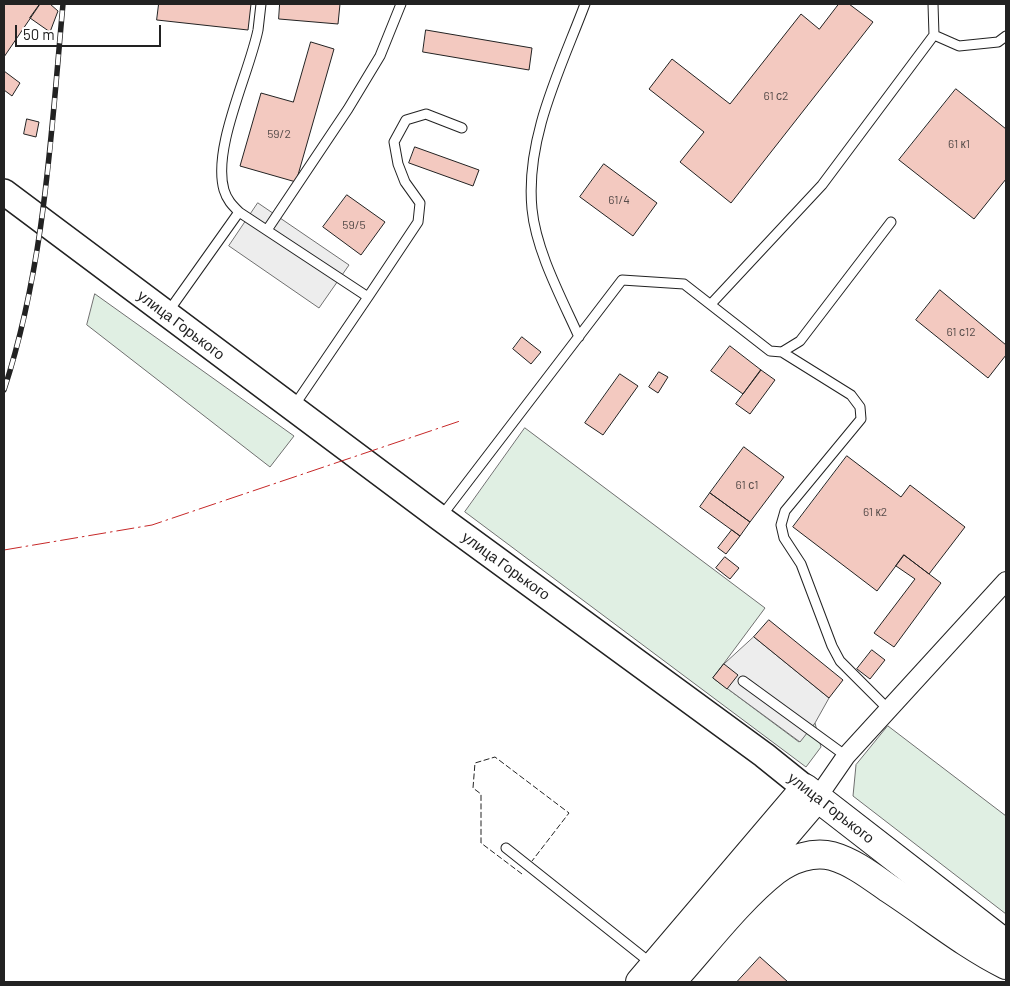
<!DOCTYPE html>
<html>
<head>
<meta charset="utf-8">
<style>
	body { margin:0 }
	#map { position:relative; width:1010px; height:986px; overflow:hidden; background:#fff; font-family:Barlow,sans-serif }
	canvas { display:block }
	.frame { position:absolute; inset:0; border:5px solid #222; pointer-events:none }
	.scale { position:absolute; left:15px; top:25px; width:146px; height:22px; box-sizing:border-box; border:2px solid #222; border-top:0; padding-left:6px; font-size:15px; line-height:18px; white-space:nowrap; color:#222; -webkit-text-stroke:4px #fff; paint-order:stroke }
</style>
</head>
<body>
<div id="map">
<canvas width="1010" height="986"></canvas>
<div class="frame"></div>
<div class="scale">50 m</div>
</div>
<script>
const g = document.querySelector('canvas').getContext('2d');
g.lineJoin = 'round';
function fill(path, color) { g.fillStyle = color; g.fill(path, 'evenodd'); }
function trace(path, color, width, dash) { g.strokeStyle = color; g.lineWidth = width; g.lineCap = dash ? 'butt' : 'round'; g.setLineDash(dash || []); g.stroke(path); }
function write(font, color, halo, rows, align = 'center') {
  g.font = font + ' Barlow,sans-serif'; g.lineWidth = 4; g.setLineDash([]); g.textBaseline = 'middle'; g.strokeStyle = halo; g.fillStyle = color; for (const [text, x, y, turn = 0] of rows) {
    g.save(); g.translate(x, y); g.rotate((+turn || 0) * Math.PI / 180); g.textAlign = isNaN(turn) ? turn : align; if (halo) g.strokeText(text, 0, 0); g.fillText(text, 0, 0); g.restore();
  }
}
const green = new Path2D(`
	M95,294L294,436L270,467L87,325Z
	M525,428L765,608L713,678L799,742L815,723L821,747L806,767L465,512Z
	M888,726L1006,816V914L853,796L856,765Z`);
const parking = new Path2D(`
	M258,203L349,265L319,308L229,246Z
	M754,637L829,698L815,723L800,742L713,678L724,664Z`);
const building = new Path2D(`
	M4,4H40L4,57Z
	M40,4H50L58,11L50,32L30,18Z
	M159,4H251L248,30L157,20Z
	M280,4H340L338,24L279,19Z
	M839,4H849L873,22L731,203L680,162L704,132L649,89L672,59L730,104L801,14L819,29Z
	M426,30L532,48L529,70L423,52Z
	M311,42L334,49L296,182L240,166L261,93L293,102Z
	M4,71L20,83L12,96L4,90Z
	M956,89L1006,129V179L974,219L899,160Z
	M27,119L39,122L36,137L24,134Z
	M415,147L479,170L473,186L409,163Z
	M604,164L657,203L633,236L580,197Z
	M347,195L385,222L361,255L323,227Z
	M940,290L1006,345V355L988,378L916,320Z
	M522,337L541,352L531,364L513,349Z
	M730,346L761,370L743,394L711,371Z
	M761,370L775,380L750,414L736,404Z
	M659,372L668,377L658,393L649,387Z
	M620,374L638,386L603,435L585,423Z
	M744,447L784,477L750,522L710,493Z
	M847,456L901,497L910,485L965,527L929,574L904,555L877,591L793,527Z
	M710,493L750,522L740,536L700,507Z
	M732,530L740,536L726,554L718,548Z
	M904,555L941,583L894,647L874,633L915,579L896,566Z
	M725,557L739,568L730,579L716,568Z
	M769,620L843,680L829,698L754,637Z
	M872,650L885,660L870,679L857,669Z
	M724,664L738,675L727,689L713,678Z
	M760,957L788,982H737Z`);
const lane = new Path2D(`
	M934,35L959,46L998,42L1006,36
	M239,212C232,205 227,200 224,190C212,148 249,74 258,30C259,22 260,13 261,4
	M267,230L348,109L380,56L401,4
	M368,297L418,222L420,203L405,182L398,164L394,142L406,120L426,114L462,128
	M711,304L822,185L934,35L933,4
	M168,312L239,212L368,297L294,406
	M579,337C562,299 536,251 532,209C525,138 561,68 585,4
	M782,352L851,395L860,407L861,419L785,511L781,525L784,538L801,564L832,646L840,661L889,710
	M440,518L622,280L684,284L770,351L782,352L800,341L891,222
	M743,681L846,756
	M506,848L652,964`);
const street = new Path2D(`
	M817,798L846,756L1006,581`);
const secondary = new Path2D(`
	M4,192L440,518L764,755L805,788`);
const primary = new Path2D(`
	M640,982L805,788L1006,944`);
const highway = new Path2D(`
	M747,880L817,798
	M671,982C703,947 738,900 775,871C791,859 813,851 832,856C853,862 871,876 888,888C928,914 964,944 1006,965`);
const rail = new Path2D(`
	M4,390C45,264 51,134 63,4`);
const fence = new Path2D(`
	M522,874L481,843V794L473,788L475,763L495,757L569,813L532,861`);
const power = new Path2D(`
	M4,550L152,525L460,421`);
const numberNames = [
	["61 с2",776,96],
	["59/2",279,134],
	["61 к1",959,144],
	["61/4",619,200],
	["59/5",354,225],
	["61 с12",961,332],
	["61 с1",747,485],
	["61 к2",875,512]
];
const streetNames = [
	["улица Горького",181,325,37],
	["улица Горького",506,566,36],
	["улица Горького",831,808,38]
];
fill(green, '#e0efe3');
trace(green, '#6f6f6f', 1);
fill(parking, '#ededed');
trace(parking, '#6f6f6f', 1);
fill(building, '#f3c9c0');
trace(building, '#222', 1);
trace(lane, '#222', 11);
trace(street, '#222', 20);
trace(secondary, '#222', 28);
trace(primary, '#222', 30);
trace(highway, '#222', 30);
trace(lane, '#fff', 9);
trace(street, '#fff', 18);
trace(secondary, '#fff', 25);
trace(primary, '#fff', 28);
trace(highway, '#fff', 28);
trace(rail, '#222', 5.5);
trace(rail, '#fff', 4, [11]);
trace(fence, '#222', 1, [6, 2.5]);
trace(power, '#c62828', 1, [18, 4, 2.5, 4]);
write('12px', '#564c4a', null, numberNames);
write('15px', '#222', '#fff', streetNames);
</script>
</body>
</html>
